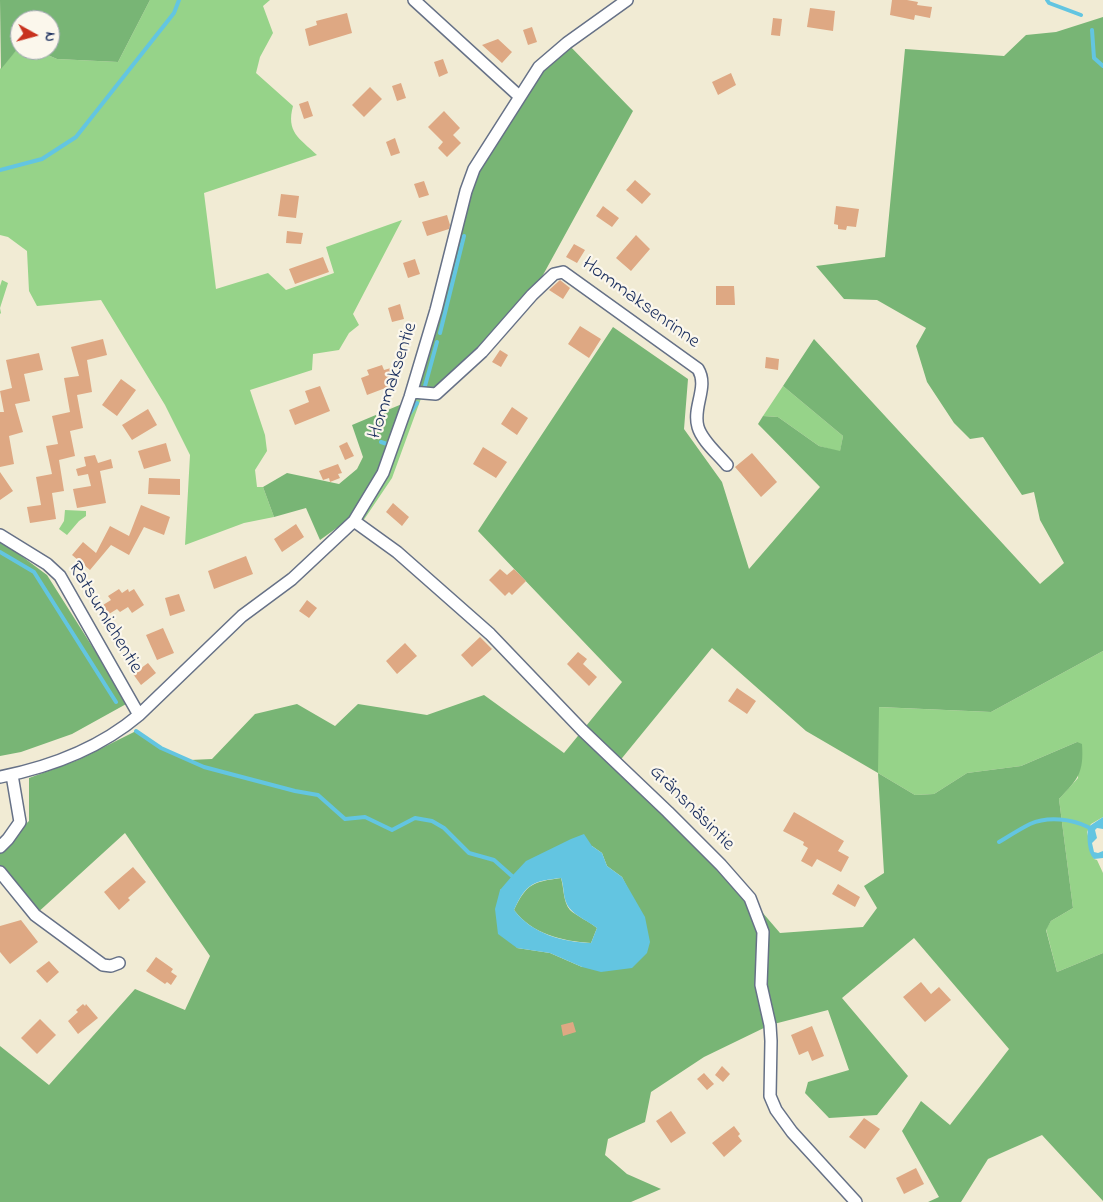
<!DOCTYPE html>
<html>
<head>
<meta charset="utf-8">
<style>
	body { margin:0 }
	#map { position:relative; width:1103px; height:1202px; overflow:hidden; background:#f1ebd4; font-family:"Indie Flower",sans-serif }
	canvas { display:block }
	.north { position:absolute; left:10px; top:10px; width:50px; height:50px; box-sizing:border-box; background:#fbf7ec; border:1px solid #a1a7b3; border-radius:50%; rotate:97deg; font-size:14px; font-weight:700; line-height:20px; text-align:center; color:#1b2f5e }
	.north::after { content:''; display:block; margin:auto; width:18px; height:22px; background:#c8321e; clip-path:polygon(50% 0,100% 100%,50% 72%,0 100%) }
</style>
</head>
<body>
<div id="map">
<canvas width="1103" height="1202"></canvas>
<div class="north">N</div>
</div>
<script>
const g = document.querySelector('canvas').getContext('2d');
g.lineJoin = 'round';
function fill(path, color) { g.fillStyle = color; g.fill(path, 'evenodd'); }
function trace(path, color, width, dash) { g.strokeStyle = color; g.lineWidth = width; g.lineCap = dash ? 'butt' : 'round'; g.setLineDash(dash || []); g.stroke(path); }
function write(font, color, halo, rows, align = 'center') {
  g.font = font + ' "Indie Flower",sans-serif'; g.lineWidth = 4.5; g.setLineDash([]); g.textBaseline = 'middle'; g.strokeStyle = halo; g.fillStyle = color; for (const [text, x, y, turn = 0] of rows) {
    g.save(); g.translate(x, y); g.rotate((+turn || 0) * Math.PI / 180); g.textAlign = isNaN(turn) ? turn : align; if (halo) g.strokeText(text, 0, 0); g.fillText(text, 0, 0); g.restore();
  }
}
const green = new Path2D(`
	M150,0H270L263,6L273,33L260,57L256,73L293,106C286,132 299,138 317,155L204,193L216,289L268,273L286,290L334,273L326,247L402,220L353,314L359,325L349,333L339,350L313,354L312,370L250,390L265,435L267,451L255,470L257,487H263L274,517L244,523L185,545L190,455L165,405L101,300L37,306L29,291L27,251L8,237L0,235V69L20,46V50H36L57,59L118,62Z
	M2,280L8,283L0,308L1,313L0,314V286Z
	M783,386L843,436L840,452L819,446L778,417L763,416Z
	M412,392L423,393L392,478L361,524L354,521Z
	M65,510L86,511V516L79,521L67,535L59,529L64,521Z
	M1103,651V817L1091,824L1087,832L1094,859L1097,860L1103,873V953L1057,972L1046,929L1051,921L1073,908L1059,799L1078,778L1077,742L1021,766L967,773L934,794L915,795L878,773V707L991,712Z`);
const forest = new Path2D(`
	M0,0H150L118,62L57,59L36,50H50V20H20V46L1,69Z
	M1103,17V651L991,712L879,707L878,773L915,795L934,794L967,773L1021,766L1077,742L1082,744C1084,773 1078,779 1059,799L1073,908L1051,921L1046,930L1057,972L1103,953V1201L1042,1135L988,1159L961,1202H928L939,1197L902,1131L921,1101L950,1125L1009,1049L914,938L842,998L908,1076L877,1115L829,1118L805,1093L808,1082L849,1070L828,1010L770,1025L704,1057L651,1092L645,1122L608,1139L605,1155L627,1174L661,1189L631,1202H0V1046L49,1085L135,989L185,1010L210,956L125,833L35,915L0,872V848L29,821V778L78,760L136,731L161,748L190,760L212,759L255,714L297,704L335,726L358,704L427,715L484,695L564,753L622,682L478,531L613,327L688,379L684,429L722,482L749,569L820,487L758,424L763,416L778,417L819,446L840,451L843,436L783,386L814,339L1040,584L1064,563L1040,520L1034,492L1022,495L983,437L970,439L954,423L927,382L916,346L926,328L877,300L844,299L816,266L885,257L905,49L1004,56L1026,35L1056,32ZM712,648L806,731L878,773L884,873L864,886L877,908L863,927L780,933L750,898L618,763ZM592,846L602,853L607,866L622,877L630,893L582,967L550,953L517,948L500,890Z
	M567,43L633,111L532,295L436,394L412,392L466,191L519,96Z
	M402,404L381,468L352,517L320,540L306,508L274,517L263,487L287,473L339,484L357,469L363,457L352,425Z
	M0,540L47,575L128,703L72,734L21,752L0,756Z
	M561,878C564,888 563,902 570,910C575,915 590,922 597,928L591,943C562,941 532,934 514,910C527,883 533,882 561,878Z`);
const water = new Path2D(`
	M1103,817V829L1097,828L1095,830L1097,838L1092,843L1094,852L1098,853L1103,851V858L1094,859C1087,852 1087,837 1088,827Z
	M584,834L592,846L602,853L607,866L622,877L645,917L650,942L647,953L632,968L601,972L582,967L550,953L517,948L498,934L495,909L500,890L512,876L526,861L571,839ZM561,878C564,886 563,895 566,902C570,914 587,920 597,928L591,943C563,942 532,934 514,910C526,883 534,881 561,878Z`);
const stream = new Path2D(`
	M1047,0L1049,3L1081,15
	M1092,30L1094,58L1103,66
	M0,170L42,159L76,137L174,13L179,0
	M440,333L464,236
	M425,386L437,342
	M410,413L417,403
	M381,442L390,445
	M0,552L34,572L116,702
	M136,731L161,748L204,767L295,791L318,795L345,819L365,817L392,830L415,818L432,821L444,828L469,853L494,860L512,876
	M999,842C1009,836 1020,829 1030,824C1048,816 1072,819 1088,827`);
const building = new Path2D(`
	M892,0H907L918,2L917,5L932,7L930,18L915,15L914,20L890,15Z
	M810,8L835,11L833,31L807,27Z
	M347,13L352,33L309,46L305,29L317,25L316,21Z
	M773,18L782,19L780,36L771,35Z
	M532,27L537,42L528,45L523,30Z
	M498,39L512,52L502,63L482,45Z
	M443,59L448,73L439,77L434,62Z
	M731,73L736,85L718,95L712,82Z
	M401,83L406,98L397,101L392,86Z
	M370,87L382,99L364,117L352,105Z
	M308,101L313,116L304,119L299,104Z
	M444,111L460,128L453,135L461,143L447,157L438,148L443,142L428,127Z
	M395,138L400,153L391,156L386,142Z
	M635,180L651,194L642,204L626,190Z
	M424,181L429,195L419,198L414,184Z
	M281,194L299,196L296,218L278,216Z
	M603,206L619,218L612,227L596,216Z
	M836,206L859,209L856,227L847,226L846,230L838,229V225L834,224Z
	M447,215L450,225L449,229L427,236L422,222Z
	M287,231L303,233L301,244L286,243Z
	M636,235L650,249L631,271L616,258Z
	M574,244L585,250L577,263L566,257Z
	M323,257L329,272L295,284L289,269Z
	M415,259L420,274L408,278L403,263Z
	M560,280L570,288L563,299L549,290Z
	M716,286H734L735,305H716Z
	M400,304L404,319L392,322L388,308Z
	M580,326L601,339L589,358L568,344Z
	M103,339L107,355L87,360L92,392L77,395L83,428L70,431L75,456L59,460L64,491L52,493L56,519L30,523L27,507L41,505L36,477L52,474L46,446L58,444L52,416L70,412L64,378L79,376L71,347Z
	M500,350L508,355L501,367L492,362Z
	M39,353L43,370L24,374L30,401L15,404L23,432L9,436L14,464L0,467V412H4L0,391L12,388L6,360Z
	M766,357L779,359L778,370L765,368Z
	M382,365L384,370L391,368L396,384L367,395L361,378L369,375L367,370Z
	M121,379L136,390L117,416L102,405Z
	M320,386L330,411L295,425L289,410L309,402L305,391Z
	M512,407L528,418L517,435L501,424Z
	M148,409L157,425L132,440L122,425Z
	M347,442L354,456L345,460L339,446Z
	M166,443L171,461L144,469L138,451Z
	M483,447L507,462L496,478L473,464Z
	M752,453L777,482L761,497L735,467Z
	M95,455L98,463L111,459L113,468L100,471L106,503L77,508L73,489L91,486L88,474L78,476L76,469L86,466L84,457Z
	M338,464L342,473L338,474L340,478L330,482L329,478L323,480L319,471Z
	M0,472L13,491L0,500Z
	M149,478L180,479V495L148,494Z
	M393,503L409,517L402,526L386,512Z
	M141,505L170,517L164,535L144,527L129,555L111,545L90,570L72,555L83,542L96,553L110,526L129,536Z
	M296,524L304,537L282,552L274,539Z
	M246,556L253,574L214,589L208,571Z
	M500,569L507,575L514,569L526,581L512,595L509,592L505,596L489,580Z
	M119,589L122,593L128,589L129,592L134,589L144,605L132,613L128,607L120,612L117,609L109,614L103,605L111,600L108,596Z
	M179,594L185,611L170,616L165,598Z
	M307,600L317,608L309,618L299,611Z
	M163,628L174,653L157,660L146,635Z
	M480,637L492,649L472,667L461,655Z
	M405,643L417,656L397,674L386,661Z
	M578,652L587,659L583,664L597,677L589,686L567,664Z
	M148,663L156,673L141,685L133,674Z
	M737,688L756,701L747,714L728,701Z
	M794,812L844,841L838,851L849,857L841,872L817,859L812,867L801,861L808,848L803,845L804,842L783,831Z
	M133,867L146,882L128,898L130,900L119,910L104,892Z
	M838,884L860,897L855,907L832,894Z
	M21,920L38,942L10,964L0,952V926Z
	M156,957L173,969L171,972L177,976L171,985L167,982L165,984L146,971Z
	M49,961L59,972L47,983L36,971Z
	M921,982L931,994L939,987L951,1000L925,1022L903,997Z
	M83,1004L85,1006L86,1004L98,1018L78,1034L68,1021L78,1012L76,1010Z
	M40,1019L56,1035L37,1054L21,1038Z
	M573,1022L576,1032L563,1036L561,1025Z
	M812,1026L824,1056L812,1061L808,1051L799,1055L791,1035Z
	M722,1066L730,1074L723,1082L715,1075Z
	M704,1073L714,1084L707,1090L697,1079Z
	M671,1111L686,1133L671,1143L656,1121Z
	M864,1118L880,1129L865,1149L849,1137Z
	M734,1126L740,1134L738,1136L742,1141L724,1157L712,1143Z
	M916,1168L924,1184L904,1194L896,1178Z`);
const street = new Path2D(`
	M414,0L519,96
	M412,392L436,394L482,352L532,295L554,274L563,272L698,369C709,387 692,407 698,427C702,441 718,454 727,465
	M354,521L397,552L490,634L582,730L668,812L721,865L750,898L763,932L761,985L770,1025L771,1041L770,1096L776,1110L792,1132L856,1202
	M0,535L47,564L60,576L139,715
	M0,777C50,767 100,748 139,715L242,616L292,579L354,521L383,473L410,397L436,310L466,191L474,169L539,67L567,43L627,0
	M0,847L8,839L20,822L12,775
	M0,872L35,915L103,965L111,966L119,963`);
const streetNames = [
	["Hommaksenrinne",640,304,36],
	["Hommaksentie",394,381,-72],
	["Ratsumiehentie",104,618,59],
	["Gränsnäsintie",691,809,45]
];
fill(green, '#96d389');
fill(forest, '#78b575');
fill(water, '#63c5e1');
trace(stream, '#63c5e1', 4);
fill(building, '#dea883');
trace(street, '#667187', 14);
trace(street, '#fff', 11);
write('20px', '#1b2f5e', '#fbf7ec', streetNames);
</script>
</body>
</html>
